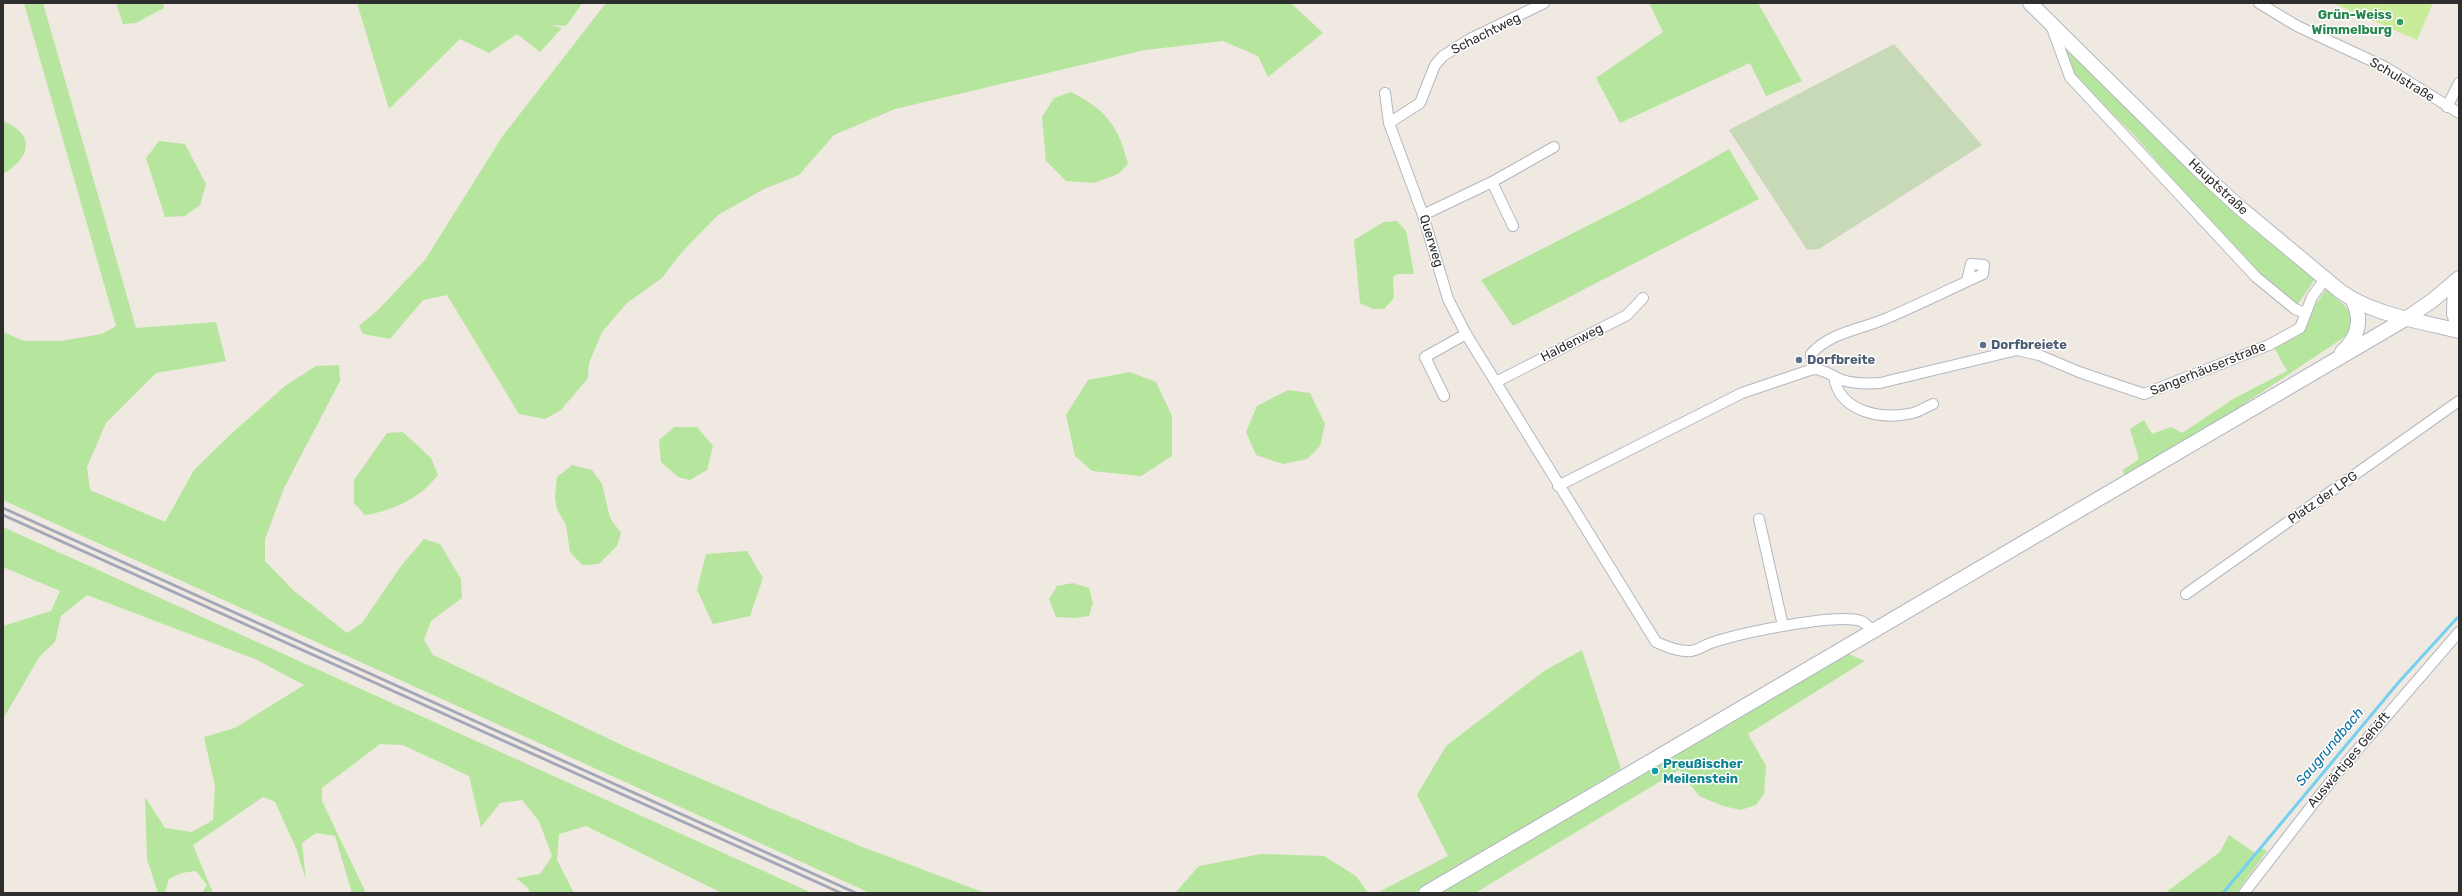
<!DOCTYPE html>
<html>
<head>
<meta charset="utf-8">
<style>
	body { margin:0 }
	#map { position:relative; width:2462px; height:896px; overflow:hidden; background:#efe9e1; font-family:Rubik,sans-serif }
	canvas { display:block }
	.frame { position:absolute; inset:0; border:4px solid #2e2e2e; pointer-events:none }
</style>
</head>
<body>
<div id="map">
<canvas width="2462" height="896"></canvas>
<div class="frame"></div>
</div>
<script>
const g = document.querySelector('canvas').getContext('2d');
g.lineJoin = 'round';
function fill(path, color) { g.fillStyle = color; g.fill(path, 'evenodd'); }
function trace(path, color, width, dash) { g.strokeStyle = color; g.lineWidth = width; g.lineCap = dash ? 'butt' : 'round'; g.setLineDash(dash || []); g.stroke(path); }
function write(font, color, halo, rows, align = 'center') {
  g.font = font + ' Rubik,sans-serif'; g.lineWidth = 3; g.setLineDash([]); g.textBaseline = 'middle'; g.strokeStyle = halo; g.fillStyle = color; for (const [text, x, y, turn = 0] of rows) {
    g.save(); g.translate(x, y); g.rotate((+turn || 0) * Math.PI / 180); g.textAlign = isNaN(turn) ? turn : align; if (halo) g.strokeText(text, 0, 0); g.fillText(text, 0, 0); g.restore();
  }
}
const green = new Path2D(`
	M24,3H43L136,328L216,322L226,361L156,373L106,423L87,467L90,490L165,522L194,470L232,433L285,386L316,366L339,365L340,381L284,488L265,539V561L293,590L347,633L362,623L401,566L424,539L440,544L461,579L462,598L431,621L424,640L433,655L628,748L860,846L985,893H870L3,500V332L24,341H61L102,334L116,326Z
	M116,3H163L164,8L136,23L123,24Z
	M357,3H580L581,5L566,26L549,25L562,28L540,52L517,34L489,53L460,39L389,109Z
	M606,3H1291L1323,33L1268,77L1258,56L1223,41L1145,50L895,109L834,135L799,175L764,189L718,215L681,253L662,278L627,303L602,332L589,363L588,378L561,410L545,419L519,414L447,295L423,300L390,339L363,334L359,326L378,310L425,260L502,137Z
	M1649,3H1758L1802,81L1766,96L1750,63L1620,123L1596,78L1663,32Z
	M2063,45L2245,223L2315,279L2298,304L2263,277L2225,239L2135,136L2072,74Z
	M1071,92C1106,110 1118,125 1128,164L1118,174L1094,183L1066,181L1046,161L1042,117L1054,98Z
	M3,121C37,135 30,158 3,174Z
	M159,141L185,144L206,184L200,205L185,216L165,217L146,158Z
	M1729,149L1759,199L1513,326L1481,280L1650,194Z
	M1397,221L1406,231L1414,274H1397L1393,277L1394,298L1384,309H1373L1360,303L1354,240L1384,222Z
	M2326,289L2346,307L2354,321L2346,336L2208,428L2124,477L2123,470L2139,459L2130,429L2144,420L2152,434L2171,427L2182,433L2233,399L2287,371L2274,347L2306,329L2314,307Z
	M1130,372L1156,382L1172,416V456L1141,476L1092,471L1075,456L1066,415L1088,380Z
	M1288,390L1310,393L1325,424L1320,446L1307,459L1283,464L1256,455L1246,432L1257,406Z
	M674,427H697L713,446L707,470L690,480L678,477L661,462L659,440Z
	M403,432L431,458L438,475C420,498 393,511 365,515L354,503V480L387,433Z
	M572,465L592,470L602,484L610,518L621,533L617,546L599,564L582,565L570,552L566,525L557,509L555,498L557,477Z
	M3,527L812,893H722L586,826L559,834L557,860L574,893H530L528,888L516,878L540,874L552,856L539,821L522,800L500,803L481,827L469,776L403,745L380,744L322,788V801L366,893H352L335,836L316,833L302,843L306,880L296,848L275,802L263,797L193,845L213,893H202L207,885L196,871L181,873L169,879L165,893H158L147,859L145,797L165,828L192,832L213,820L215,786L204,737L235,728L304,685L255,659L87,595L61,616L55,642L40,656L3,719V626L51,611L60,591L3,567Z
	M747,551L763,578L750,616L713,624L697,590L706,554Z
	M1073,583L1089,588L1093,603L1089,616L1075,618L1056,617L1049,599L1057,586Z
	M1582,650L1621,769L1414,893H1377L1448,856L1417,795L1446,746L1544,671Z
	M1846,653L1865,661L1748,734L1766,766L1764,794L1756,805L1741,810L1723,806L1699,796L1679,770L1475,893H1439Z
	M2229,835L2255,853L2260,847L2267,851L2236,893H2165L2220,852Z
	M1261,854L1324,856L1356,876L1368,893H1175L1199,866Z`);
const cemetery = new Path2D(`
	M1894,44L1982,145L1819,249L1807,250L1729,130Z`);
const pitch = new Path2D(`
	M2333,3H2433L2417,40Z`);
const stream = new Path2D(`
	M2223,893L2398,683L2457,618`);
const street = new Path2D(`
	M2259,3L2297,26L2385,67L2459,113
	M2051,25L2070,77L2256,277L2295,309L2305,313
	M1385,93L1389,123L1423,215L1448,299L1466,334L1656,642C1667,647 1679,652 1691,651C1699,650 1706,644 1714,642C1741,633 1836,613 1861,621C1866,623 1869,627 1872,631
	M2447,107L2459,83
	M1389,123L1420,103L1435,65L1443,56L1470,39L1544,3
	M1492,182L1513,226
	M1423,215L1492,182L1554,147
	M1813,369L1811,354C1831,332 1859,330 1885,319C1918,305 1950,289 1983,274L1984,265L1971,264L1967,281
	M1834,376C1839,413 1883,420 1913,413C1920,411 1926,407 1933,404
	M1496,382L1627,315L1643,298
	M1444,396L1425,357L1466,334
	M1558,486L1742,393L1813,369C1824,369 1832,376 1842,380C1855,384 1866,384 1880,383L2017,350L2039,355L2079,372L2144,394L2269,345L2300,328L2312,297L2325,279
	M1759,519L1783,626
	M2186,594L2459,401
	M2244,893L2334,777L2459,632`);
const secondary = new Path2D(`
	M2030,3L2199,170L2239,207L2340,291C2373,315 2420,321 2459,331
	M2455,281L2454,314L2459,327
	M2342,352C2359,337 2363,319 2352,299
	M1426,893L2407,318L2433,300L2459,278`);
const rail = new Path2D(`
	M3,508L856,893
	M3,515L841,893`);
const markers = [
	[2400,22,4,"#2e9e5b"],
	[1983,345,4,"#5c6f8a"],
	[1799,360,4,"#5c6f8a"],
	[1655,771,4,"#0f9aa8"]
];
const leisureNames = [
	["Grün-Weiss",2392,15],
	["Wimmelburg",2392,30]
];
const streetNames = [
	["Schachtweg",1486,34,-27],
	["Schulstraße",2402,80,31],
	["Hauptstraße",2218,187,43],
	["Querweg",1431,241,73],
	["Haldenweg",1572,343,-27],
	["Sangerhäuserstraße",2208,369,-22],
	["Platz der LPG",2323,498,-35],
	["Auswärtiges Gehöft",2349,760,-50]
];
const serviceNames = [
	["Dorfbreiete",1991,345],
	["Dorfbreite",1807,360]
];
const cultureNames = [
	["Preußischer",1663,764],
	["Meilenstein",1663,779]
];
const waterNames = [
	["Saugrundbach",2330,747,-50]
];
fill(green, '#b6e59e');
fill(cemetery, '#c8d9b8');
fill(pitch, '#c9ec9a');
trace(stream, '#75cff0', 3);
trace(street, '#b4b7c1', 12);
trace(secondary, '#b4b7c1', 16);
trace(street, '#fff', 10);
trace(secondary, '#fff', 14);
trace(rail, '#a3a6b8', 3);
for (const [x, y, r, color] of markers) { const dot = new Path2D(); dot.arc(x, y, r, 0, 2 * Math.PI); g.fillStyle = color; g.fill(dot); trace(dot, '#fff', 1.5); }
write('bold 13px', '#27864d', '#fff', leisureNames, 'right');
write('13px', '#2e2e2e', '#fff', streetNames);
write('bold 13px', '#4e5e75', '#fff', serviceNames, 'left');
write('bold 13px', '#0d838f', '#fff', cultureNames, 'left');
write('italic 14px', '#0d6fa3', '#fff', waterNames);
</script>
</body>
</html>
